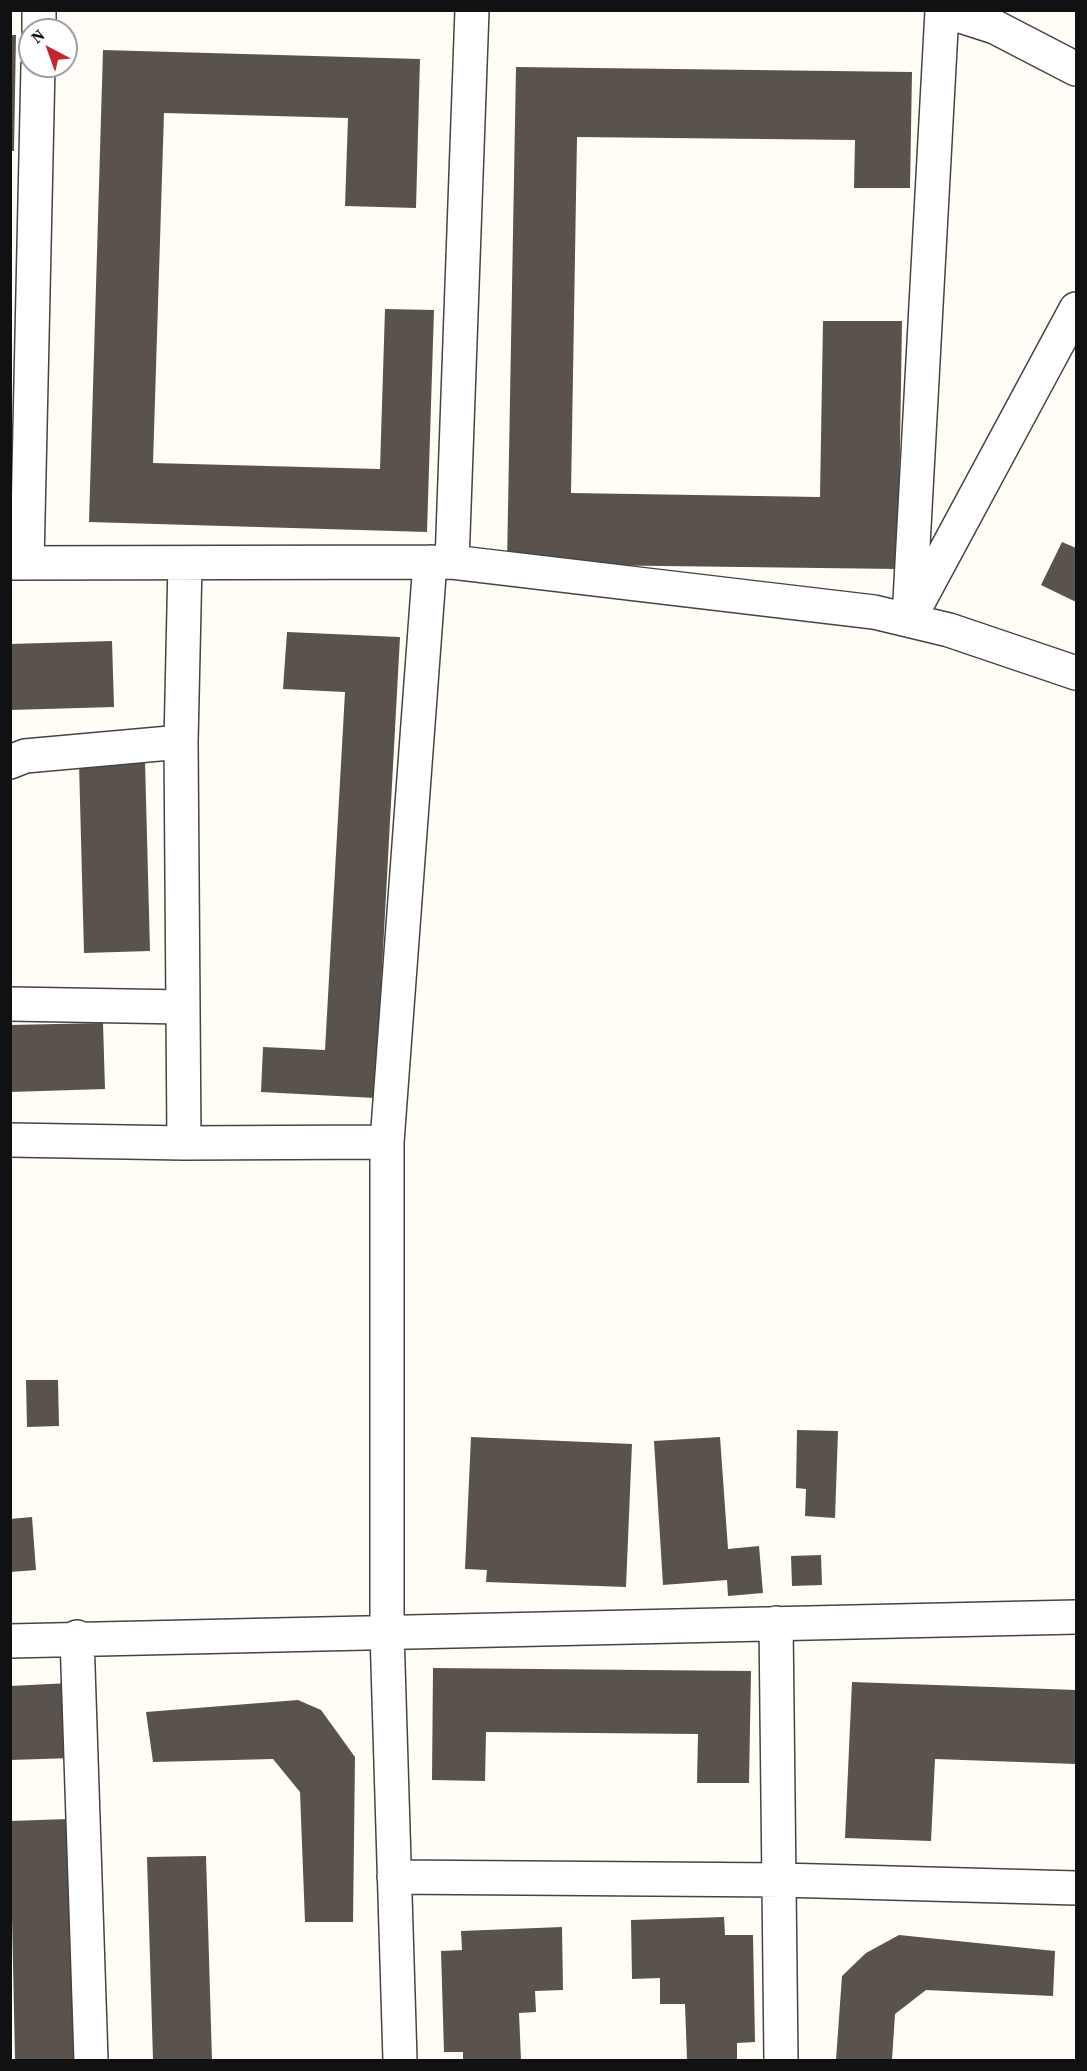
<!DOCTYPE html>
<html>
<head>
<meta charset="utf-8">
<style>
	body { margin:0 }
	#map { position:relative; width:1087px; height:2071px; overflow:hidden; background:#fffdf5; font-family:"Source Serif 4",serif }
	canvas { display:block }
	.frame { position:absolute; inset:0; border:12px solid #111; pointer-events:none }
	.north { position:absolute; left:18px; top:18px; width:60px; height:60px; box-sizing:border-box; background:#fff; border:2px solid #a0a0a0; border-radius:50%; rotate:319deg; font-size:16px; font-weight:700; line-height:24px; text-align:center; color:#111 }
	.north::after { content:''; display:block; margin:auto; width:21px; height:27px; background:#c4262e; clip-path:polygon(50% 0,100% 100%,50% 72%,0 100%) }
</style>
</head>
<body>
<div id="map">
<canvas width="1087" height="2071"></canvas>
<div class="frame"></div>
<div class="north">N</div>
</div>
<script>
const g = document.querySelector('canvas').getContext('2d');
g.lineJoin = 'round';
function fill(path, color) { g.fillStyle = color; g.fill(path, 'evenodd'); }
function trace(path, color, width, dash) { g.strokeStyle = color; g.lineWidth = width; g.lineCap = dash ? 'butt' : 'round'; g.setLineDash(dash || []); g.stroke(path); }
const building = new Path2D(`
	M10,35H16L14,151H10Z
	M103,50L420,59L416,208L345,206L348,118L164,113L153,463L380,469L385,309L434,310L427,532L89,522Z
	M516,67L912,72L910,188H854L855,140L577,137L571,493L820,497L823,321H902L898,569L507,564Z
	M1062,542L1076,548V602L1041,585Z
	M287,632L400,637L375,1098L261,1092L263,1047L325,1050L345,692L283,689Z
	M112,641L114,707L10,710V644Z
	M145,761L150,951L84,953L79,763Z
	M103,1023L105,1089L10,1092V1025Z
	M26,1380H58L59,1426L27,1427Z
	M797,1430L838,1431L835,1518L805,1516L806,1489L796,1488Z
	M471,1437L632,1444L626,1587L486,1582L487,1570L465,1569Z
	M720,1437L728,1549L759,1546L763,1593L728,1596L727,1580L663,1585L654,1441Z
	M32,1517L36,1570L10,1572V1519Z
	M821,1555L822,1585L792,1586L791,1556Z
	M433,1668L751,1671L749,1783H697L698,1734L486,1732L485,1781L432,1780Z
	M852,1682L1076,1690V1764L935,1759L931,1841L845,1838Z
	M70,1683L73,1758L10,1760V1686Z
	M298,1700L321,1710L355,1757L353,1922H305L300,1792L273,1759L153,1762L146,1712Z
	M68,1819L77,2060H15L10,1821Z
	M206,1856L212,2060H153L147,1857Z
	M724,1917L725,1935H753L755,2042L737,2043V2060H687L685,2004H660V1978L632,1979L631,1920Z
	M562,1927L563,1990L535,1991L536,2012L519,2013L521,2060H463V2052H444L441,1951L462,1950L461,1931Z
	M899,1935L1055,1951L1053,1996L926,1990L895,2014L892,2060H836L842,1976L866,1953Z`);
const minor = new Path2D(`
	M942,10L995,27L1076,69
	M39,30V10
	M452,562L472,10
	M10,563L452,562L874,612L949,630L1076,673
	M27,563L38,66
	M914,610L1076,309
	M909,619L942,11
	M10,762L25,756L181,742
	M10,1004L183,1007
	M10,1140L184,1143L387,1142V1632L400,2060
	M387,1142L430,562
	M184,1143L181,742L185,563
	M776,1623L781,2060
	M77,1637L91,2060
	M10,1641L1076,1617
	M394,1877L781,1880L1076,1888`);
fill(building, '#5a524d');
trace(minor, '#444', 36);
trace(minor, '#fff', 33);
</script>
</body>
</html>
